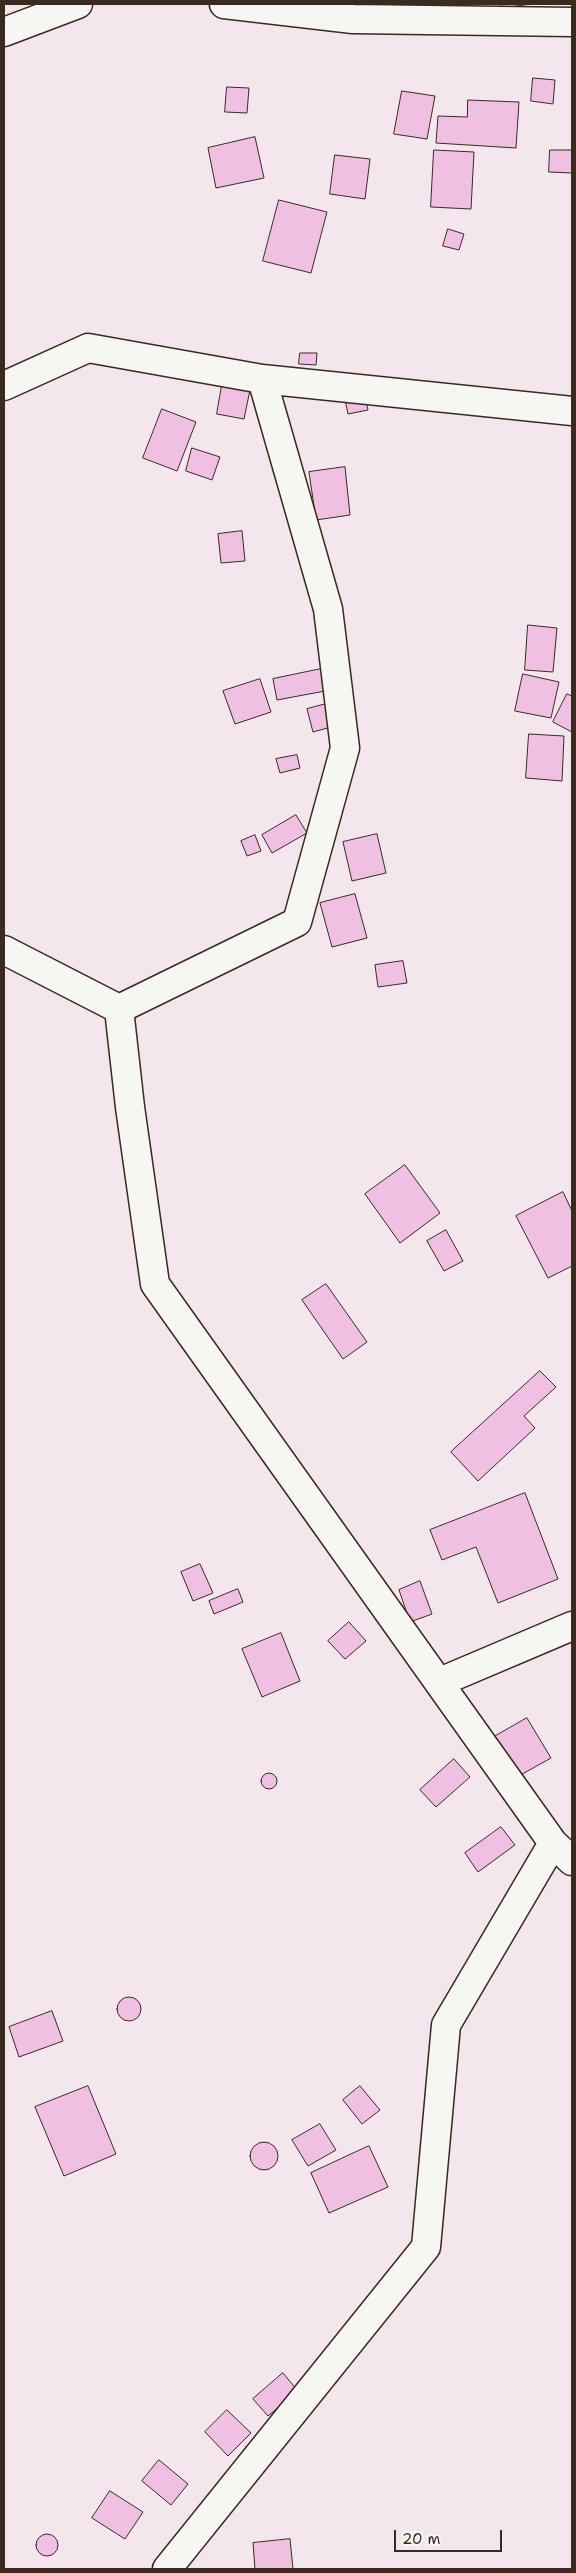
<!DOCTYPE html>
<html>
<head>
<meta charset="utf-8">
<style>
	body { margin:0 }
	#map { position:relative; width:576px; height:2573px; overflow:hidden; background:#f4e6ed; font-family:"Shantell Sans",sans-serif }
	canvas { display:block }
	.frame { position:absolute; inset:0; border:5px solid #3b2a1e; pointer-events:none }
	.scale { position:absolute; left:394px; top:2530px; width:108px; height:22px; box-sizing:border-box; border:2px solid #3b2a1e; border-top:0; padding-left:6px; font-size:15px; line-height:18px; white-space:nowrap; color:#3b2a1e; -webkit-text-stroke:4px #f6f6f2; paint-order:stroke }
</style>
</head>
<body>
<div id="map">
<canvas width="576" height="2573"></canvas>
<div class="frame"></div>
<div class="scale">20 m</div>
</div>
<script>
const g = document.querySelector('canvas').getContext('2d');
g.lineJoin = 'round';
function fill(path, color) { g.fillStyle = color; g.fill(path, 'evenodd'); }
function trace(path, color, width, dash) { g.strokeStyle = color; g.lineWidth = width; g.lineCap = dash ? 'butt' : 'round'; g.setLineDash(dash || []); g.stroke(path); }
const building = new Path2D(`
	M431,4H454L455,7L432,10Z
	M501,4H531L502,8Z
	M533,78L555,80L553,104L531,101Z
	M227,87L249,88L247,113L225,112Z
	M402,91L435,96L427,139L394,134Z
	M468,100L519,102L516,148L436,143L438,116L467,117Z
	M255,137L264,178L216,188L208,148Z
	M434,150L474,152L471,209L431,207Z
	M550,150H572V173L549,172Z
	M335,155L370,159L365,199L330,194Z
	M279,200L327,212L311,273L263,261Z
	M448,229L464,234L459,250L443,246Z
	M300,353H317L316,365L299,364Z
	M222,385L250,390L244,419L217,414Z
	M364,391L368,410L348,414L344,395Z
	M162,409L196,422L177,471L143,458Z
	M192,448L220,457L212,480L186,471Z
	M345,467L350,515L316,520L309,472Z
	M242,531L245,561L221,563L218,534Z
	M528,625L557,628L553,672L525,670Z
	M321,669L325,691L277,700L273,679Z
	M523,674L559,682L551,718L515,711Z
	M260,679L271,712L235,724L223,691Z
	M567,694L572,696V732L553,722Z
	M330,703L335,726L313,732L307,709Z
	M529,734L564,736L562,781L526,778Z
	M297,755L300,768L280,773L276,759Z
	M296,815L307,833L272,853L262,835Z
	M377,834L386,873L352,881L343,842Z
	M255,835L261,851L247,856L241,841Z
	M355,894L367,938L332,947L320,903Z
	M403,961L407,983L378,987L375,965Z
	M405,1165L440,1213L400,1243L365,1194Z
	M563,1192L572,1211V1266L548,1278L516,1216Z
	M446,1230L463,1261L444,1271L427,1241Z
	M326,1284L367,1342L343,1359L302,1300Z
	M540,1371L556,1387L524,1416L535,1428L478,1481L451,1452Z
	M525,1493L558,1579L498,1603L476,1547L442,1560L430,1530Z
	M200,1564L213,1593L193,1601L181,1572Z
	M420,1581L432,1614L410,1622L399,1590Z
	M238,1589L243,1602L214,1614L209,1601Z
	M349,1622L366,1641L345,1659L328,1641Z
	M281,1633L300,1681L262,1697L242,1649Z
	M527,1718L551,1758L517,1777L494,1737Z
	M454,1759L470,1777L436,1807L420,1790Z
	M261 1781a8 8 0 1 1 16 0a8 8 0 1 1-16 0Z
	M501,1827L515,1845L478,1872L465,1853Z
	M117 2009a12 12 0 1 1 24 0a12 12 0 1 1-24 0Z
	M52,2011L63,2041L19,2057L9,2027Z
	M88,2086L116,2154L64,2176L35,2107Z
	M360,2086L380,2110L362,2124L343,2100Z
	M320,2124L336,2150L308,2166L292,2140Z
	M250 2156a14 14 0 1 1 28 0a14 14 0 1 1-28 0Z
	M369,2146L388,2187L329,2213L311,2173Z
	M283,2373L298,2391L268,2416L253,2399Z
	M227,2410L251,2433L228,2456L205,2432Z
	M159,2460L188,2484L171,2505L142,2481Z
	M110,2491L143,2512L125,2539L92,2518Z
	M36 2545a11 11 0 1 1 22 0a11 11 0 1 1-22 0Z
	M290,2539L293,2569H255L253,2543Z`);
const street = new Path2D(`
	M224,4L353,19L572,22
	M4,32L78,4
	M4,386L88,348L262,379
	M4,950L119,1009L297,922L345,748L328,609L262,379L572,411
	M119,1009L130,1107L155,1284L553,1843L572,1861
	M440,1682L572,1626
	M167,2569L426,2247L446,2025L553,1843`);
fill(building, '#f0c0e2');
trace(building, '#3b2a1e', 1);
trace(street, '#3b2a1e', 31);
trace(street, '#f6f6f2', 28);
</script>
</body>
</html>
